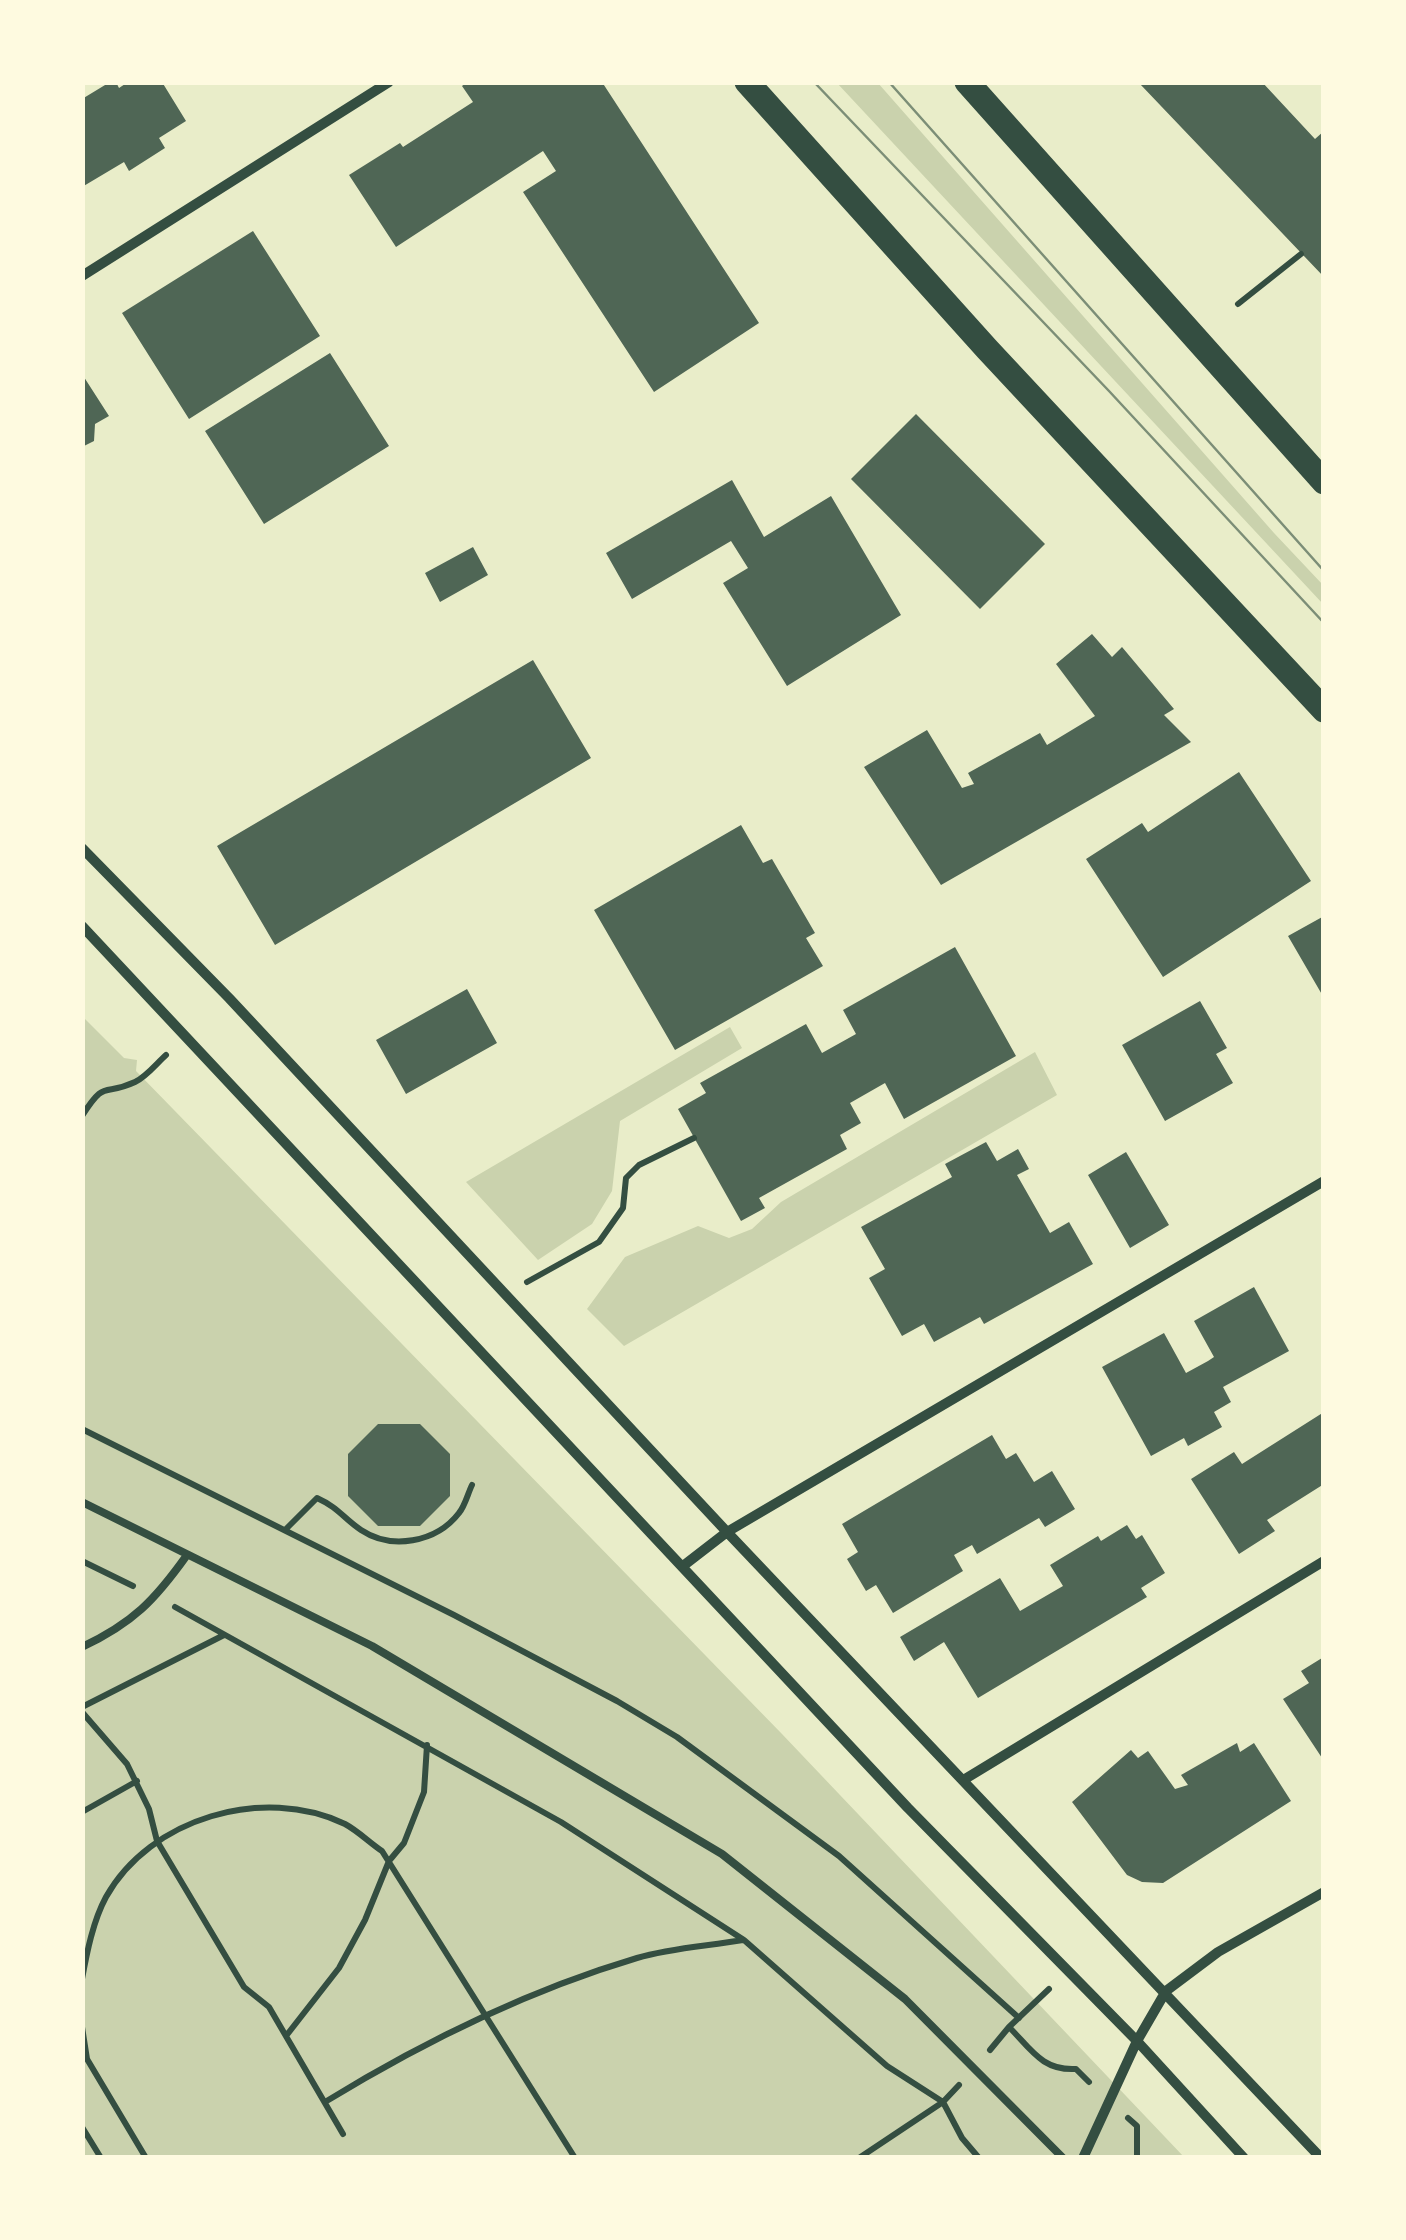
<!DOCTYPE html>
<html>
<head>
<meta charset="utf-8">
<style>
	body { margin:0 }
	#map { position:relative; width:1406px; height:2240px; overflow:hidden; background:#e9edc9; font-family:Inter,sans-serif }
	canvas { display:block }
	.frame { position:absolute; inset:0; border:85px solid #fefae0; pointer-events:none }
</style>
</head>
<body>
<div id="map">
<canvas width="1406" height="2240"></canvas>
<div class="frame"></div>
</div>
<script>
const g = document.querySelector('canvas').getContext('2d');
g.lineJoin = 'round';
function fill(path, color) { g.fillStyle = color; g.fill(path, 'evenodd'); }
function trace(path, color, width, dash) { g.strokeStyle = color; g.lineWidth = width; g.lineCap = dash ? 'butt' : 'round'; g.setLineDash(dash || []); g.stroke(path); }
const green = new Path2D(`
	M837,83H878L1274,533L1323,585V604Z
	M82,1016L124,1058L137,1060L136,1071L782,1734L1184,2157H83Z
	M730,1027L742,1048L620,1121L612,1191L592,1224L538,1260L466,1182Z
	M1035,1052L1057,1095L624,1346L587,1309L625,1257L698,1226L729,1238L752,1229L781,1202Z`);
const building = new Path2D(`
	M110,82H116L119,88L128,82H162L186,121L159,138L165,148L129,171L124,162L82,187V99Z
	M467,82H602L759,323L654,392L523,192L556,171L543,151L396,247L349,175L400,143L403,147L473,102L462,86Z
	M1142,82H1262L1315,139L1324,131V277L1140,84Z
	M253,231L320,336L189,419L122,313Z
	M330,353L389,446L264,524L205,431Z
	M82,374L109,416L95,424L94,441L82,447Z
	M916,414L1045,544L980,609L851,479Z
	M732,480L764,537L831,496L901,615L787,686L723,583L748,568L731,541L632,599L606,553Z
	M473,547L488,575L440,602L425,573Z
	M1092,634L1112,657L1122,647L1174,709L1164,715L1191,742L941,885L864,767L927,730L962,788L974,784L968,773L1040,733L1047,745L1095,716L1056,664Z
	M533,660L591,758L275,945L217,846Z
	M1239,772L1311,881L1163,977L1086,859L1142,823L1148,832Z
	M741,825L763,863L772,859L815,933L806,938L823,966L675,1050L594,910Z
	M1324,916V998L1288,936Z
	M955,947L1016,1056L904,1119L885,1083L850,1103L861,1123L840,1135L847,1149L759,1198L765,1208L741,1221L678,1109L706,1093L700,1083L806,1024L822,1053L856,1034L843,1010Z
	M467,989L497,1043L406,1094L376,1040Z
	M1200,1001L1227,1048L1216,1054L1233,1083L1165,1121L1122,1045Z
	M986,1142L997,1161L1018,1149L1029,1169L1017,1175L1050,1233L1069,1222L1093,1264L984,1324L980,1317L934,1342L924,1324L902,1336L869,1278L885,1269L861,1227L952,1177L945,1164Z
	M1126,1152L1169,1225L1130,1248L1088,1175Z
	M1254,1287L1289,1351L1223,1387L1231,1402L1214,1412L1222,1427L1188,1446L1184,1438L1151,1456L1102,1367L1164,1333L1186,1373L1208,1361L1214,1357L1194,1321Z
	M1324,1412V1484L1267,1520L1275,1531L1239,1554L1191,1479L1234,1452L1242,1464Z
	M378,1424H420L450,1454V1496L420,1526H378L348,1496V1454Z
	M992,1435L1006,1459L1016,1453L1034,1482L1052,1471L1075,1509L1045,1527L1039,1518L977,1554L972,1545L954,1555L963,1571L893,1613L876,1585L866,1591L847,1559L858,1552L842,1524Z
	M1127,1525L1136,1539L1142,1535L1165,1573L1141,1588L1147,1597L978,1698L944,1642L914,1661L900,1637L1000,1578L1020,1611L1063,1586L1050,1565L1098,1536L1101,1541Z
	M1322,1658L1324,1660V1761L1283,1699L1309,1683L1301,1671Z
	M1237,1743L1240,1752L1254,1743L1291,1801L1163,1883L1142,1882L1127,1875L1072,1802L1131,1750L1138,1758L1148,1751L1175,1789L1188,1785L1181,1775Z`);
const path = new Path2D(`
	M1238,304L1301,254
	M82,1116C106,1078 103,1097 135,1082C146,1077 157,1063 166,1055
	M527,1282L599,1242L623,1208L626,1178L639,1165L694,1138
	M82,1429L454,1615L617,1701L677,1737L839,1856L1019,2018
	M285,1530L317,1498C339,1508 343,1518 361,1530C391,1550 436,1543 459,1513C465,1506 468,1493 472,1485
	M82,1561L133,1586
	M175,1607L561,1822L744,1940L887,2066L943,2102L962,2138L979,2158
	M82,1707L224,1635
	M82,1712L127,1764L149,1809L157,1841L244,1987L269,2007L343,2134
	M82,1812L137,1781
	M82,1979C87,1952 93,1921 106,1897C150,1818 263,1785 345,1824C358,1831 370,1843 382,1851L575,2158
	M1049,1989L1009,2027C1031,2049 1042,2071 1076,2069L1089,2082
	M82,2027L87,2059L146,2158
	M286,2036L339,1968L365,1920L389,1861L404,1843L424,1792L427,1745
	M990,2050L1009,2027
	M325,2102C423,2042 526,1991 637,1958C671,1948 709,1946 743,1940
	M1128,2118L1137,2126V2158
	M82,2127L101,2158
	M859,2158L943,2102L959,2085`);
const service = new Path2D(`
	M82,1502L372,1646L722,1854L905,1999L1063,2158
	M82,1647C133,1623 155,1600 187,1555`);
const minor = new Path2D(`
	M82,276L389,82
	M82,848L229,998L727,1532L1321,2158
	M82,926L908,1808L1137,2041L1244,2158
	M683,1566L727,1532L1324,1181
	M965,1779L1324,1561
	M1083,2158L1137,2041L1166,1991L1218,1952L1324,1892`);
const primary = new Path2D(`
	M747,82L987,349L1324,710
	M967,82L1324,482`);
const tram = new Path2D(`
	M814,82L1109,391L1324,623
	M889,82L1324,571`);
fill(green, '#cad2ad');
fill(building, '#4f6655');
trace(path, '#344e41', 6);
trace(service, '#344e41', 8);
trace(minor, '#344e41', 10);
trace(primary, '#344e41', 25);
trace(tram, '#7c8e77', 2.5);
</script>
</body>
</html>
